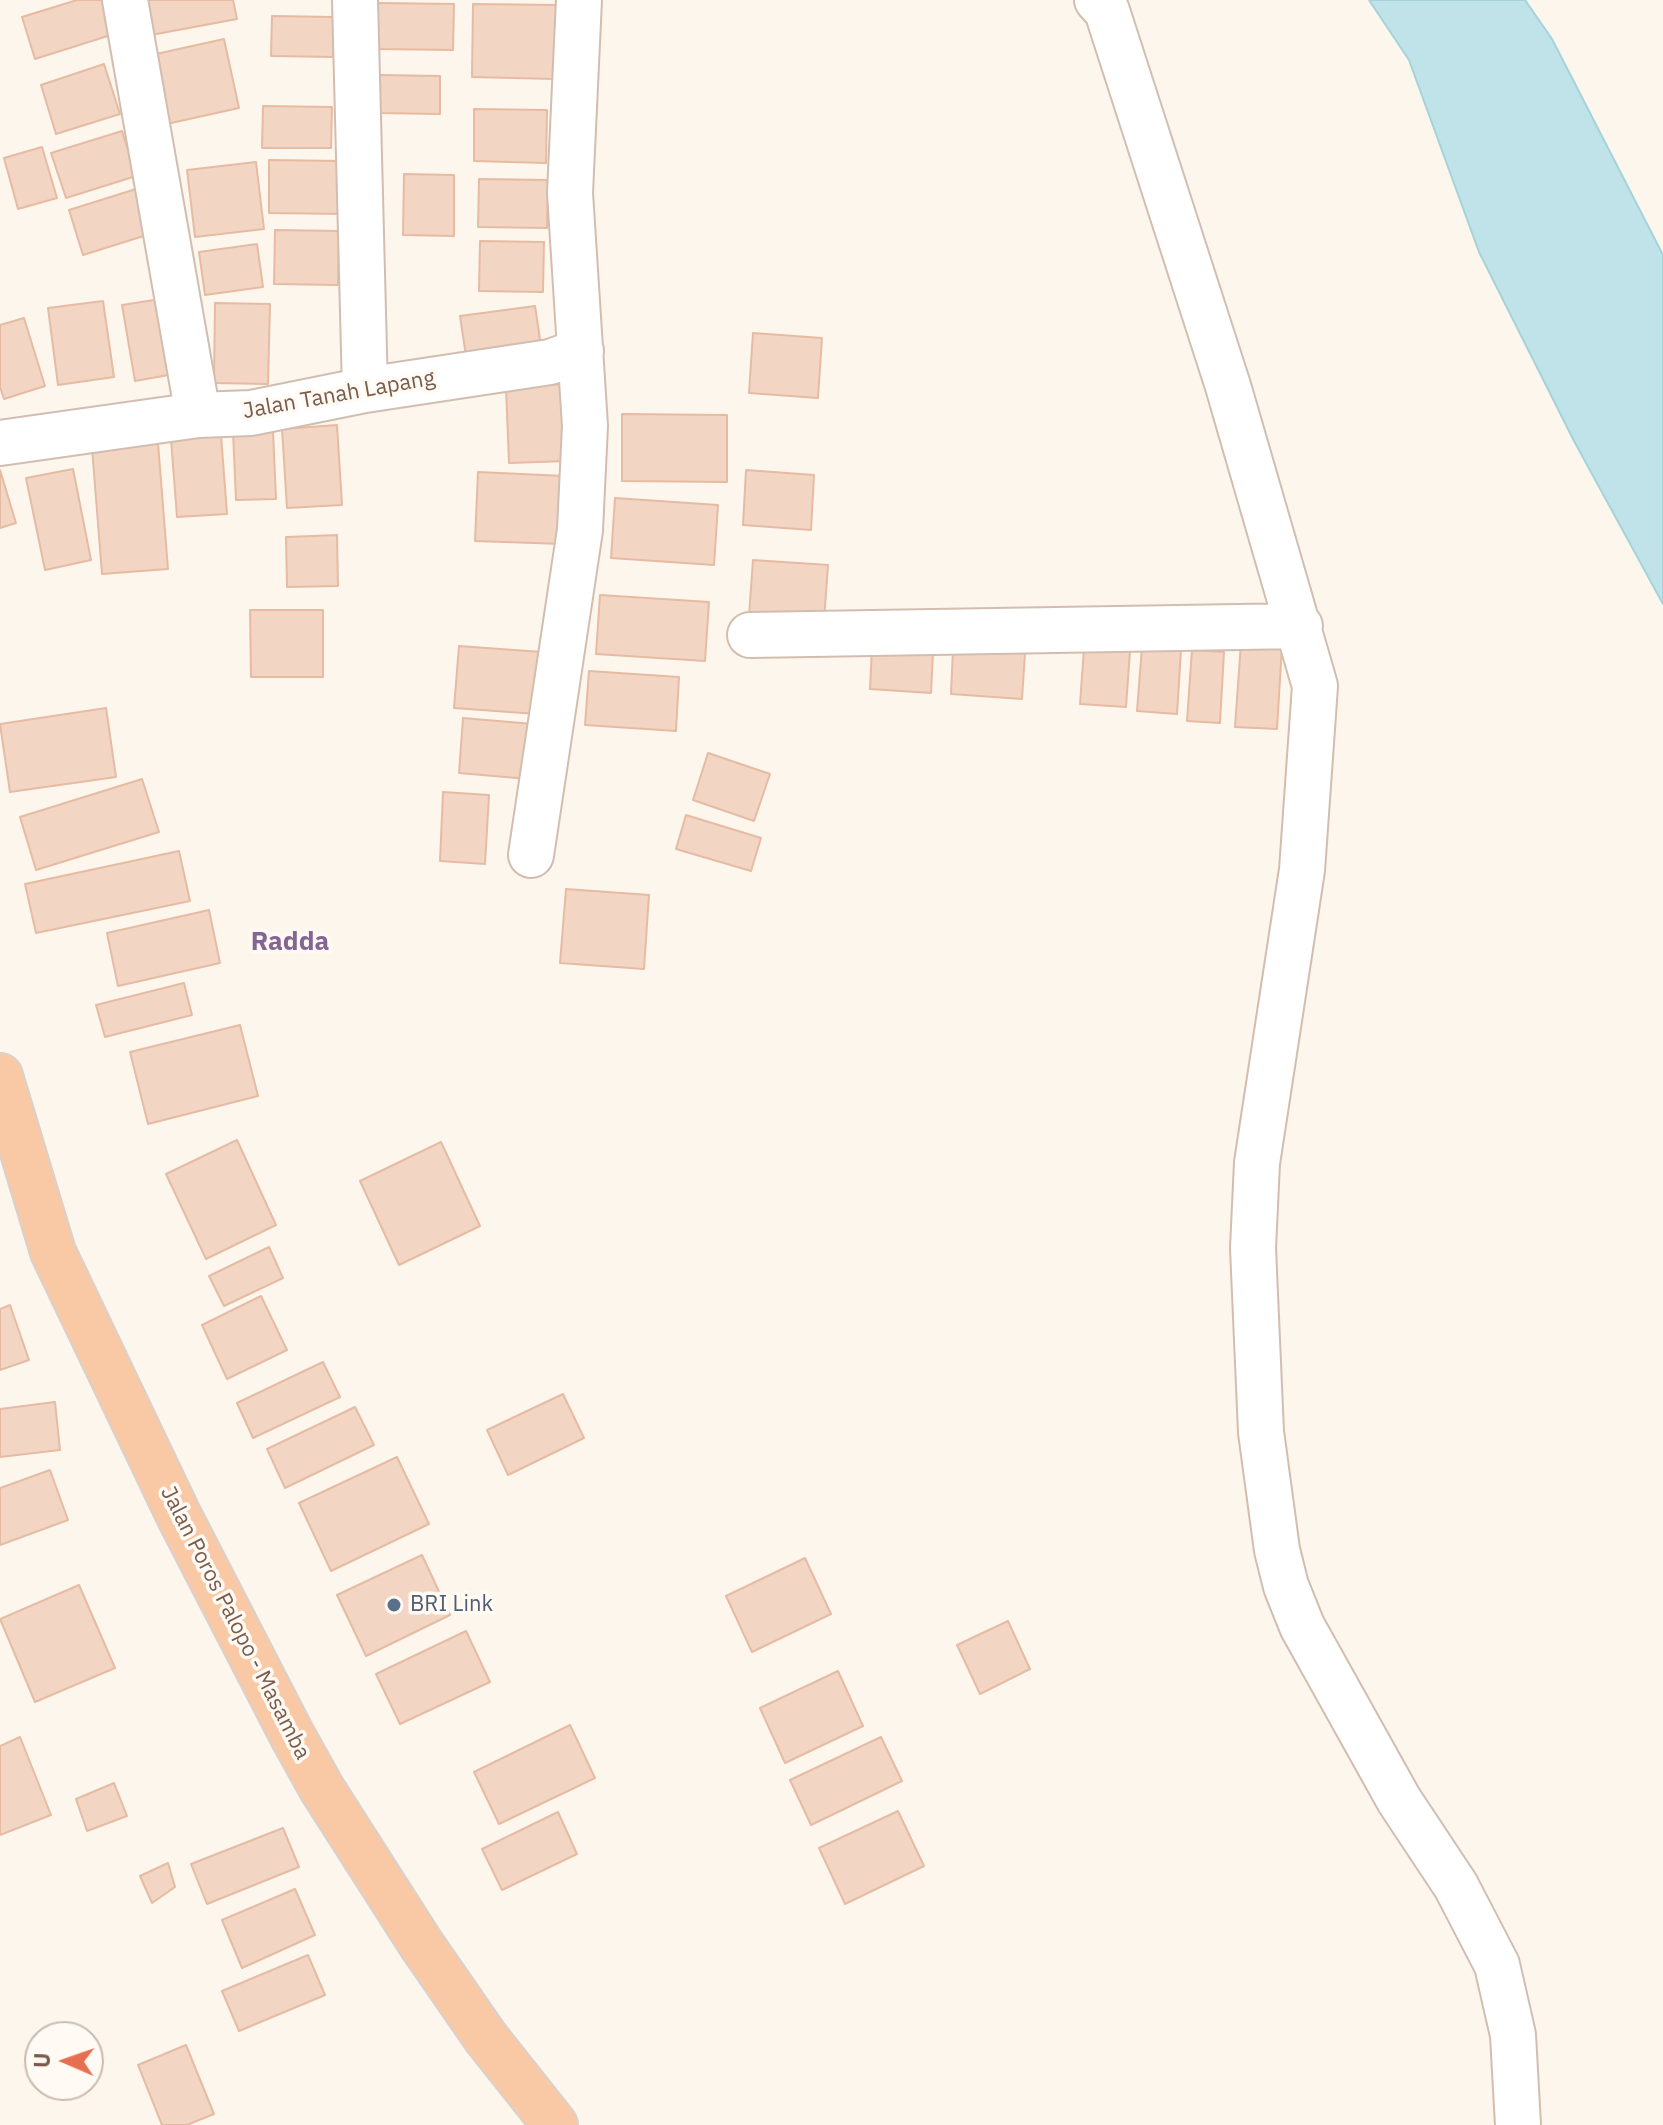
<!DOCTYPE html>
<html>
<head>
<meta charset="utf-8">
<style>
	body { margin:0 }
	#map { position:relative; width:1663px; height:2125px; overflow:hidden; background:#fdf6ec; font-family:"IBM Plex Sans",sans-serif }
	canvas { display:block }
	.north { position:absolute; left:24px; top:2021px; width:80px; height:80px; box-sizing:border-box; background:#fffaf3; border:2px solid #cabbb1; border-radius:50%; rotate:272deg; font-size:22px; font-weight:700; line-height:32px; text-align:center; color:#7a5c4d }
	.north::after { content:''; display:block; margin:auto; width:28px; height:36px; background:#e76f51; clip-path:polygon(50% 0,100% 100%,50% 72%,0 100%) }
</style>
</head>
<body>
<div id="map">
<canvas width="1663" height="2125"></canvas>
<div class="north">U</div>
</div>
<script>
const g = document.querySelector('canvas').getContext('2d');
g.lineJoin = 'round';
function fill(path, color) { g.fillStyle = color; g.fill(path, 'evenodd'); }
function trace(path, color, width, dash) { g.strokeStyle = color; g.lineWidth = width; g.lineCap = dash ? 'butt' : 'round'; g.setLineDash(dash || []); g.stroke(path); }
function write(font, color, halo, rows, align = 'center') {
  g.font = font + ' "IBM Plex Sans",sans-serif'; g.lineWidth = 7; g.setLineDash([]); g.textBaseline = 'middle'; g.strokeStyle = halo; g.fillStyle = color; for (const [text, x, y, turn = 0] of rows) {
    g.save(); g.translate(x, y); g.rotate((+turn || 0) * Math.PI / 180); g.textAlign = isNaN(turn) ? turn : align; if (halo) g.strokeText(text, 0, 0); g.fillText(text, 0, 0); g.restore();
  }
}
const water = new Path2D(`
	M1369,0H1525L1552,39L1663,255V604L1574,441L1479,252L1409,60Z`);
const building = new Path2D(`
	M77,0H104L114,34L35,59L22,17Z
	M140,0H233L237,19L146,36Z
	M378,3L454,4L453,50L377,49Z
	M473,4L556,5L555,79L472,77Z
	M272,16L334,17L333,57L271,56Z
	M224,39L239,108L162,125L147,56Z
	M104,64L120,114L56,134L41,85Z
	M379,75L440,76V114L378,113Z
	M263,106L332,107L331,148H262Z
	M474,109L547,110L546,163L474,161Z
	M122,131L136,176L66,198L51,153Z
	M42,147L57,198L18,209L4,158Z
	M269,160L342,161V214L269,213Z
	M256,162L264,229L195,237L187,170Z
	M404,174L454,175V236L403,235Z
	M479,179L548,180L547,228L478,227Z
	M136,189L150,234L83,255L69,210Z
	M275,230L339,231L338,285L274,284Z
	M480,241L544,242L543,292L479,291Z
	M257,244L263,287L205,295L199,252Z
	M167,298L180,373L135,381L122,305Z
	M103,301L114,377L58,385L48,308Z
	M215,303L270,304L268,384L214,383Z
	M535,306L541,346L466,356L460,316Z
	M24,318L45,386L4,399L0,387V325Z
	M753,333L822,338L818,398L749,393Z
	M565,384L568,461L509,463L506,387Z
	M622,414L727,415V482L622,481Z
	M337,425L342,505L287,508L282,429Z
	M273,431L276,499L236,500L233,432Z
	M221,435L227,514L177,517L171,439Z
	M158,443L168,569L102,574L92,448Z
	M73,469L91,560L45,570L26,478Z
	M0,470L16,523L0,528Z
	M746,470L814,475L811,530L743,525Z
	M478,472L565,476L562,544L475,541Z
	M615,498L718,505L714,565L611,558Z
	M337,535L338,586L287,587L286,537Z
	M753,560L828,565L824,621L749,616Z
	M600,595L709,602L705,661L596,654Z
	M250,610H323V677H251Z
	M1241,643L1282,646L1277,729L1235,727Z
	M459,646L542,652L537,714L454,708Z
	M1142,647L1181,650L1177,714L1137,711Z
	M872,648L933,652L931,693L870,689Z
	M1084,648L1130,651L1126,707L1080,704Z
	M953,649L1025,653L1022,699L951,694Z
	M1192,650L1224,652L1220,723L1187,721Z
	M589,671L679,677L676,731L585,725Z
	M106,708L116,777L10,792L0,724Z
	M463,718L533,724L528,779L459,773Z
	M708,753L770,774L754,821L693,800Z
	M142,779L159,832L36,870L20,817Z
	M443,792L489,795L485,864L440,861Z
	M686,815L761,838L751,871L676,849Z
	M179,851L190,901L36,933L25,884Z
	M566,889L649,895L644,969L560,963Z
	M209,910L220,963L118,986L107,933Z
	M184,983L192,1015L105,1037L96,1005Z
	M240,1025L258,1096L148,1124L130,1052Z
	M237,1140L276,1225L206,1259L166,1174Z
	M441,1142L480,1226L399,1265L360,1181Z
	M269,1247L283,1278L224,1306L209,1276Z
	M261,1296L287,1350L227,1379L202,1325Z
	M10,1305L29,1360L0,1370V1309Z
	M323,1362L340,1397L253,1438L237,1403Z
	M563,1394L584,1438L508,1475L487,1430Z
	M55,1402L60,1450L0,1457V1409Z
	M355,1407L374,1445L285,1488L267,1449Z
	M397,1457L429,1524L331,1571L299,1503Z
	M50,1470L68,1520L0,1545V1488Z
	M422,1555L450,1615L366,1656L337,1595Z
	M805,1558L831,1614L752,1652L726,1596Z
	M79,1585L115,1668L35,1702L0,1619Z
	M1008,1621L1030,1669L980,1694L957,1645Z
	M466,1631L490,1682L400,1724L376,1674Z
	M838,1671L863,1726L785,1763L760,1708Z
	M570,1725L595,1778L499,1824L474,1772Z
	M20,1737L51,1815L0,1835V1746Z
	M881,1737L902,1781L811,1825L790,1780Z
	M114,1783L127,1816L87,1831L76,1799Z
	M898,1811L924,1866L845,1904L819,1848Z
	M558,1812L577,1854L502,1890L482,1849Z
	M283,1828L299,1867L207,1904L191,1864Z
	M168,1863L175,1887L152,1903L140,1876Z
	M295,1889L315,1935L242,1968L222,1920Z
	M308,1955L325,1995L239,2031L222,1991Z
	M186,2045L214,2114L187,2125H162L138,2065Z`);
const minor = new Path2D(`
	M125,0L198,415
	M355,0L365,390
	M1097,0L1107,11L1228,386L1315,686L1302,870L1257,1163L1253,1248L1261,1432L1277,1550L1286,1586L1302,1626L1399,1800L1456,1886L1497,1965L1513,2035L1518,2125
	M0,443L198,415L251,413L365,390L550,362L581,351
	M750,635L1300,626
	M531,855L580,530L585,426L570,193L579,0`);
const trunk = new Path2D(`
	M0,1076L53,1252L179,1516L292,1735L322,1789L421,1944L486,2038L555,2125`);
const markers = [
	[394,1605,8,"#5c6f8a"]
];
const streetNames = [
	["Jalan Tanah Lapang",339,395,-10],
	["Jalan Poros Palopo - Masamba",235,1623,63]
];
const serviceNames = [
	["BRI Link",410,1605]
];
const quarterNames = [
	["Radda",290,942]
];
fill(water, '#bfe3e8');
trace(water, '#a5d3da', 2);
fill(building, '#f3d5c3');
trace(building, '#e6bba3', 2);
trace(minor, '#d1beb0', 48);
trace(trunk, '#dad1cd', 48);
trace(minor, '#fff', 44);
trace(trunk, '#f9c8a4', 44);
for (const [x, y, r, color] of markers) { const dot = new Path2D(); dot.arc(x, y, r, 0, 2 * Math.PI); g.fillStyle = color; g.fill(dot); trace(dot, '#fffaf3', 3); }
write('22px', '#7a5c4d', '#fffaf3', streetNames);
write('22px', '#4e5e75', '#fffaf3', serviceNames, 'left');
write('bold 26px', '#846695', '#fffaf3', quarterNames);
</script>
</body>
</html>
